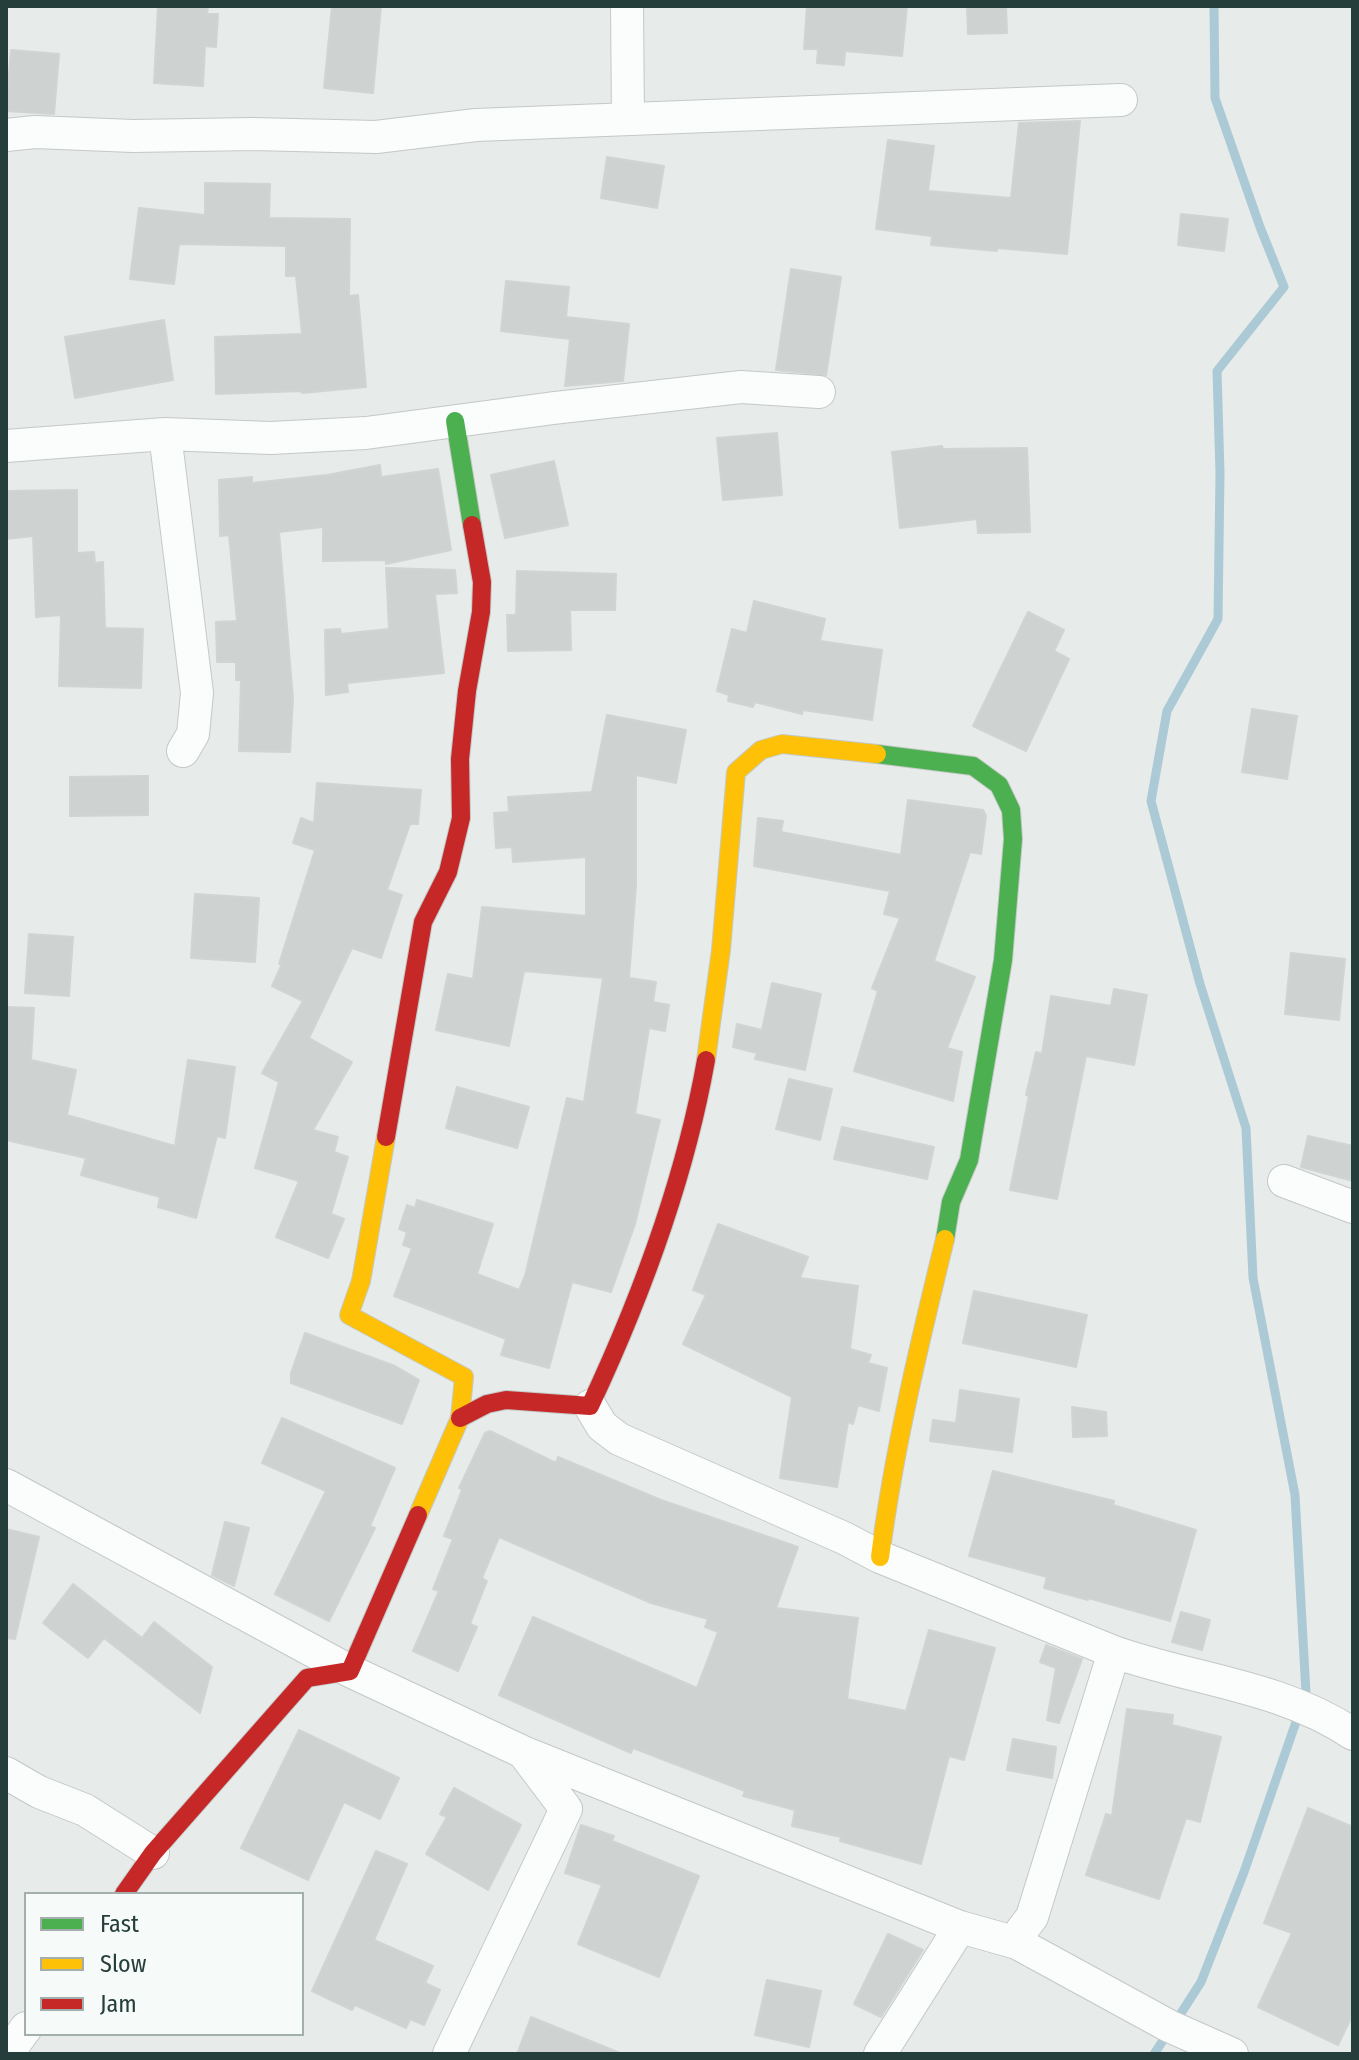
<!DOCTYPE html>
<html>
<head>
<meta charset="utf-8">
<style>
	body { margin:0 }
	#map { position:relative; width:1359px; height:2060px; overflow:hidden; background:#e7ebea; font-family:"Fira Sans Condensed",sans-serif }
	canvas { display:block }
	.frame { position:absolute; inset:0; border:8px solid #263e3b; pointer-events:none }
	.legend { position:absolute; left:24px; top:1892px; width:280px; height:144px; box-sizing:border-box; background:#f6faf8; border:2px solid #a3afac; margin:0; padding:10px 14px; list-style:none; font-size:24px; color:#263e3b }
	.legend li { display:flex; align-items:center; gap:16px; height:40px }
	.legend b { width:40px; border:2px solid #a3afac }
</style>
</head>
<body>
<div id="map">
<canvas width="1359" height="2060"></canvas>
<div class="frame"></div>
<ul class="legend">
<li><b style="height:10px;background:#4caf50"></b>Fast</li>
<li><b style="height:10px;background:#ffc107"></b>Slow</li>
<li><b style="height:10px;background:#c62828"></b>Jam</li>
</ul>
</div>
<script>
const g = document.querySelector('canvas').getContext('2d');
g.lineJoin = 'round';
function trace(path, color, width, dash) { g.strokeStyle = color; g.lineWidth = width; g.lineCap = dash ? 'butt' : 'round'; g.setLineDash(dash || []); g.stroke(path); }
function fill(path, color) { g.fillStyle = color; g.fill(path, 'evenodd'); }
const stream = new Path2D(`
	M1176,2021L1201,1982L1244,1872L1306,1693L1295,1495L1253,1278L1246,1128L1200,984L1151,801L1167,711L1218,619L1220,473L1217,371L1284,287L1260,227L1215,98L1214,6
	M1154,2054L1168,2033`);
const building = new Path2D(`
	M158,6H208L207,14H218L216,47L205,46L203,86L154,83Z
	M332,6H381L373,93L324,88Z
	M807,6H907L902,56L845,51L844,65L817,63L818,49H804Z
	M967,6H1006L1007,33L968,34Z
	M11,50L59,54L54,114L6,111Z
	M1080,121L1067,254L997,248V251L931,245L932,236L876,229L888,140L934,146L928,191L1011,198L1019,123Z
	M607,157L664,166L657,208L601,198Z
	M205,183L270,184L269,218L350,219L349,296L358,295L366,387L302,393L301,391L216,394L215,337L302,334L296,276H286V246L179,244L174,284L130,279L139,208L205,215Z
	M1181,214L1228,219L1224,251L1178,245Z
	M791,269L841,277L826,375L776,370Z
	M506,281L569,287L566,317L629,324L623,381L565,386L570,339L501,331Z
	M164,320L173,380L75,398L65,337Z
	M777,433L782,495L723,500L717,438Z
	M942,446L943,449L1027,448L1030,532L978,533L977,519L900,528L892,452Z
	M554,461L568,525L505,538L491,475Z
	M380,465L381,477L438,469L451,550L386,564V560L323,561V527L279,532L293,699L290,752L239,751L241,680H236V662H217L216,622L237,621L229,535L220,536L219,480L252,477V483L327,475Z
	M77,490V553L94,552L95,563L103,562L105,628L143,629L141,688L59,686L61,615L36,617L33,536L6,539V491Z
	M386,568L455,570L457,593L435,594L444,673L347,683L348,692L326,695L325,630L340,629L341,634L389,629Z
	M517,571L616,574L615,610H570L571,650L508,651L507,615H516Z
	M754,601L825,619L820,641L882,650L872,720L803,710L802,714L755,702L753,707L728,701L729,695L717,691L732,629L747,633Z
	M1028,612L1064,630L1054,651L1069,659L1026,751L973,726Z
	M1252,709L1297,716L1287,779L1242,772Z
	M607,715L686,730L676,783L636,775V885L629,978L656,982L653,1002L669,1005L665,1031L649,1028L635,1114L660,1120L635,1224L611,1292L572,1282L549,1368L501,1355L506,1339L394,1296L412,1248L403,1245L407,1232L399,1229L407,1205L415,1208L417,1200L493,1224L477,1274L519,1290L525,1276L567,1098L584,1102L603,978L524,971L509,1046L436,1030L448,974L473,979L482,907L586,916V857L513,862L512,847L496,848L494,813L509,812L508,797L592,792Z
	M148,776V815L70,816V777Z
	M317,783L421,790L418,824H410L387,890L402,895L381,958L352,948L309,1038L352,1062L313,1130L338,1137L334,1152L348,1157L331,1214L344,1219L328,1258L276,1237L299,1181L255,1168L279,1082L262,1073L303,1001L272,986L282,964H279L315,850L293,843L301,818L314,823Z
	M908,800L983,810L986,816L981,854L970,852L934,961L975,977L947,1048L962,1052L953,1101L854,1071L878,991L872,988L900,918L884,914L890,891L754,866L758,818L783,821L781,832L901,855Z
	M195,894L259,898L255,962L191,958Z
	M29,934L73,937L69,996L25,993Z
	M1291,953L1345,959L1339,1020L1285,1014Z
	M772,983L821,994L805,1070L755,1059L757,1053L733,1047L737,1024L762,1030Z
	M1114,989L1147,995L1134,1065L1086,1056L1057,1199L1010,1190L1029,1096L1026,1095L1036,1052L1042,1054L1051,996L1111,1006Z
	M6,1007L34,1008L31,1060L76,1070L67,1115L175,1146L188,1060L235,1067L225,1138L217,1136L196,1218L158,1207L160,1197L81,1175L86,1158L6,1140Z
	M789,1079L832,1089L820,1140L776,1129Z
	M457,1087L529,1107L517,1148L446,1128Z
	M842,1127L934,1147L927,1179L834,1159Z
	M1308,1136L1353,1146V1181L1301,1167Z
	M718,1224L808,1257L800,1278L858,1286L850,1349L871,1355L868,1363L887,1368L879,1411L858,1405L853,1424L848,1422L837,1487L780,1478L792,1397L683,1344L706,1295L693,1290Z
	M974,1291L1087,1315L1076,1367L963,1343Z
	M305,1333L395,1366L419,1380L402,1424L291,1383V1373Z
	M960,1390L1019,1399L1012,1452L930,1441L933,1420L956,1423Z
	M1072,1407L1106,1412L1107,1436L1073,1437Z
	M282,1418L395,1468L370,1526L375,1528L329,1621L275,1594L326,1491L262,1463Z
	M490,1431L556,1463L558,1457L661,1500L798,1547L776,1608L858,1618L847,1699L906,1711L929,1630L995,1648L964,1760L949,1756L921,1864L840,1841L841,1837L792,1826L795,1810L743,1796L745,1791L633,1748L631,1753L499,1695L533,1617L697,1688L718,1632L705,1627L708,1619L651,1603L499,1537L482,1578L487,1581L470,1624L477,1627L458,1671L413,1651L439,1591L433,1589L453,1539L444,1536L462,1490L459,1488L485,1433Z
	M993,1471L1114,1501L1113,1505L1196,1530L1170,1621L1088,1598V1600L1044,1588L1047,1577L969,1556Z
	M225,1522L249,1528L234,1586L212,1575Z
	M6,1529L39,1537L15,1639L6,1638Z
	M73,1584L142,1638L154,1622L212,1667L200,1713L104,1638L88,1658L43,1623Z
	M1181,1612L1210,1620L1202,1650L1172,1642Z
	M1046,1645L1082,1659L1059,1723L1047,1720L1056,1668L1040,1662Z
	M1127,1709L1173,1715L1172,1725L1221,1737L1200,1822L1186,1818L1159,1899L1086,1875L1106,1814L1112,1816Z
	M299,1730L399,1778L380,1819L344,1802L308,1880L241,1848Z
	M1013,1739L1056,1747L1052,1778L1007,1770Z
	M454,1788L521,1825L488,1890L426,1854L447,1817L440,1814Z
	M1308,1808L1353,1827V2014L1338,2045L1258,2007L1292,1933L1264,1923Z
	M581,1825L614,1836L612,1841L699,1876L659,1977L578,1944L602,1885L565,1873Z
	M376,1851L407,1864L374,1940L433,1966L425,1983L440,1990L424,2025L410,2019L406,2028L355,2005L352,2010L312,1991Z
	M888,1934L923,1950L881,2017L854,2004Z
	M767,1980L821,1991L809,2047L755,2035Z
	M531,2017L620,2053L619,2054H517Z`);
const street = new Path2D(`
	M627,6L628,119
	M6,135L35,132L133,136L253,134L376,137L476,125L1121,100
	M165,434L197,693L193,734L183,751
	M6,446L165,434L271,438L366,433L554,408L741,387L819,392
	M1284,1181L1353,1207
	M590,1406L602,1426L619,1439L844,1538L880,1557L1114,1652
	M6,1485L350,1671L523,1752L960,1927L1017,1943L1022,1930L1032,1917L1114,1652C1194,1680 1281,1686 1353,1734
	M6,1773L39,1792L85,1810L153,1853
	M1017,1943L1169,2026L1232,2054
	M7,2054L26,2028
	M449,2054L566,1809L523,1752
	M880,2054L960,1927`);
const fast = new Path2D(`
	M455,421L472,525
	M877,754L973,766L999,785L1011,810L1013,839L1003,960L969,1160L951,1202L945,1239`);
const slow = new Path2D(`
	M706,1060L721,950L736,772L761,750L782,744L877,754
	M386,1137L361,1281L349,1315L464,1377L460,1418L418,1515
	M880,1557C894,1449 919,1345 945,1239`);
const jam = new Path2D(`
	M386,1137L423,922L448,872L461,818L460,759L467,691L481,612L482,582L472,525
	M460,1418L487,1404L506,1400L590,1406C641,1297 685,1179 706,1060
	M124,1894L153,1853L307,1678L350,1671L418,1515`);
trace(stream, '#accad6', 9);
fill(building, '#ced3d1');
trace(building, '#d0d4d3', 2);
trace(street, '#c4c8c7', 34);
trace(fast, '#c3c9c7', 20);
trace(slow, '#c3c9c7', 20);
trace(jam, '#c3c9c7', 20);
trace(street, '#fbfcfc', 32);
trace(fast, '#4caf50', 18);
trace(slow, '#ffc107', 18);
trace(jam, '#c62828', 18);
</script>
</body>
</html>
